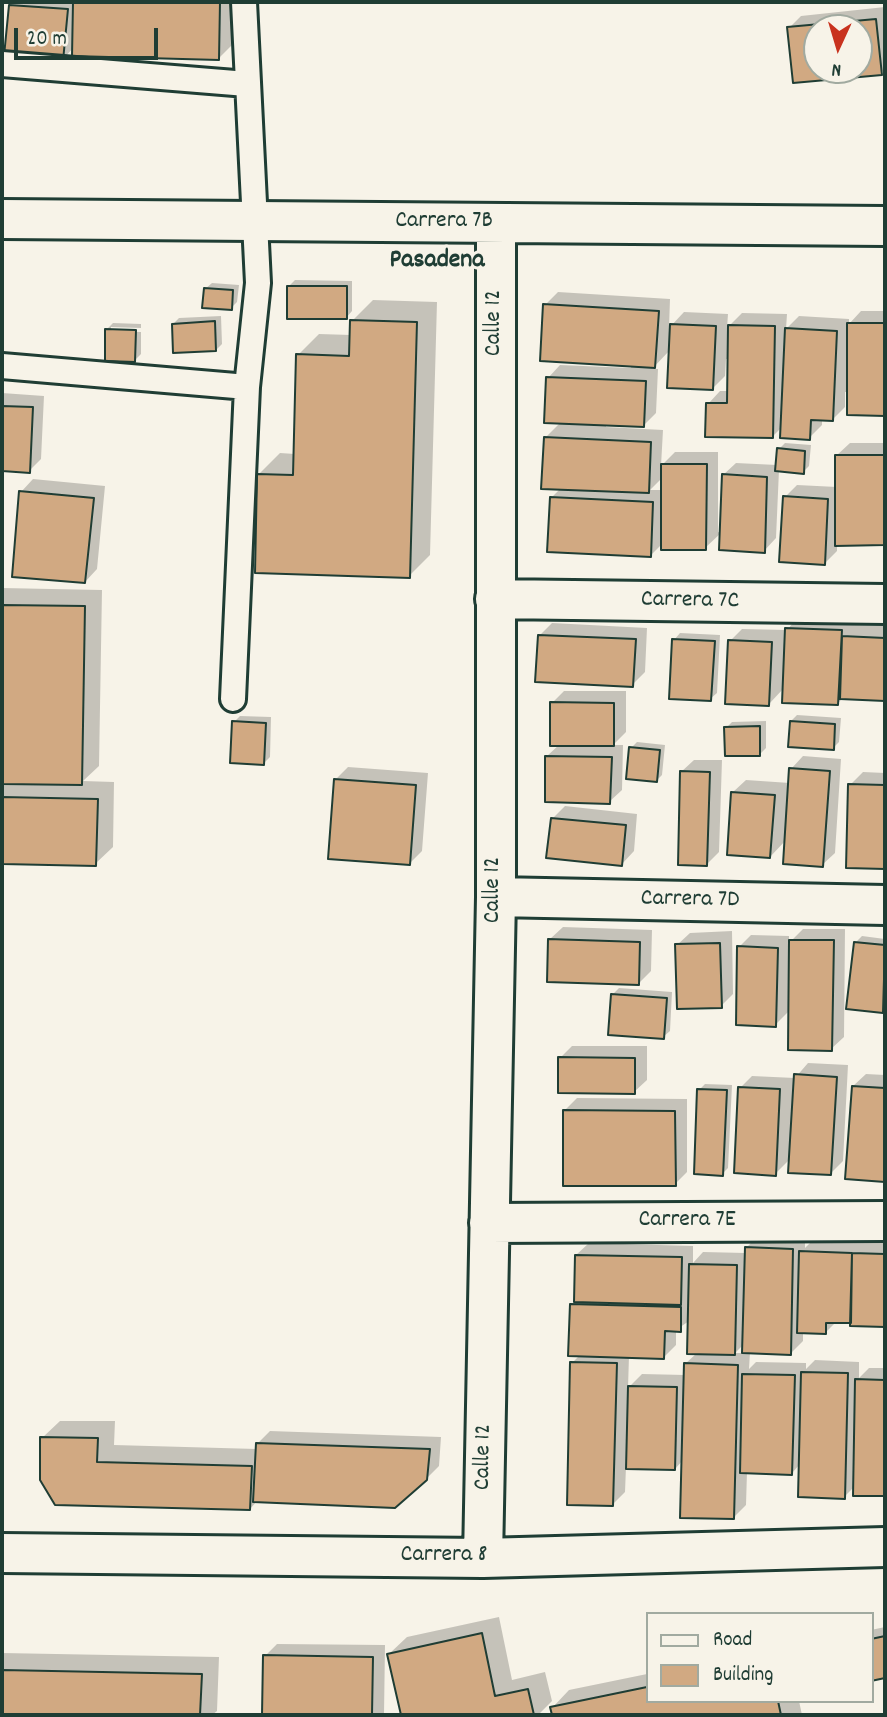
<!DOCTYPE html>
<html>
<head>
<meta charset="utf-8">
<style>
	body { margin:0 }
	#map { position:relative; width:887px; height:1717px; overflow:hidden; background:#f7f3e8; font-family:Dekko,sans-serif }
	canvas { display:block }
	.frame { position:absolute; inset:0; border:4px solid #1f3d34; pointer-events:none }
	.legend { position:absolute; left:646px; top:1612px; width:228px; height:91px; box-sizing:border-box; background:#f7f3e8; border:2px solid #a1aaa0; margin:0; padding:9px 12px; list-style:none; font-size:21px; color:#1f3d34 }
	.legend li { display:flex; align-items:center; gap:14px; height:35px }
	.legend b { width:35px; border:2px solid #a1aaa0 }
	.north { position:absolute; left:803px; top:14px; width:70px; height:70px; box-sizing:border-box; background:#f7f3e8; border:2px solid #a1aaa0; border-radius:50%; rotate:184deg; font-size:19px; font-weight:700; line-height:28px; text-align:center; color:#1f3d34 }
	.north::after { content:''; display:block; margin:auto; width:24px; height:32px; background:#c8321e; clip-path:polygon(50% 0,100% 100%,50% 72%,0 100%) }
	.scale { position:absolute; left:14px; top:28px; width:144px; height:32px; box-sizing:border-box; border:4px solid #1f3d34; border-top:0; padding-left:9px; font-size:21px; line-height:24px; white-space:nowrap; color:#1f3d34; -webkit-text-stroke:5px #f7f3e8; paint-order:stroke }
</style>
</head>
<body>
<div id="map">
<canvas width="887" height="1717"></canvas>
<div class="frame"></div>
<ul class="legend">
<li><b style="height:9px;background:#f7f3e8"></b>Road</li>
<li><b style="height:19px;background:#d1a982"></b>Building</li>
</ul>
<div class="north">N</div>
<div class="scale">20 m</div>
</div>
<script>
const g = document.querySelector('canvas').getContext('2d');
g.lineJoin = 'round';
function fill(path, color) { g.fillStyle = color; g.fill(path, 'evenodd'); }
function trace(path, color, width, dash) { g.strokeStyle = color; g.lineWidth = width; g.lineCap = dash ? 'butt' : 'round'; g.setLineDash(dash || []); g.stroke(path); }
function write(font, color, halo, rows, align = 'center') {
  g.font = font + ' Dekko,sans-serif'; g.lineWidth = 6; g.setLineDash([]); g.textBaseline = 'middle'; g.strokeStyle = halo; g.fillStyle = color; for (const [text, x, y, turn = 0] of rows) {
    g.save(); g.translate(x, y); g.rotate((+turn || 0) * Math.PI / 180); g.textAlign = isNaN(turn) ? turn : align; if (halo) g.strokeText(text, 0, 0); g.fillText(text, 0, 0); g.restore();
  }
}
const shadow = new Path2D(`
	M14,2H236V41L218,59L74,47L63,59L10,5Z
	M885,7V69L881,73L794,81L789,28L801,16ZM817,28H859V70H817Z
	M295,280L352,281V311L346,318L288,287Z
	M212,283L239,285L237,302L231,308L205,289Z
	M558,292L670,299L669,328L684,312L728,314L727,328L742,313L787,314L786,329L799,316L849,319V324L861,311H885V414H849V392H845V407L832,420L822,419V425L809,438L782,427L773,436L708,404L720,391H728L729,359H726L725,376L713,388L670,350L652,369H658L656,413L644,425L606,424V427L663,430L661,466L675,452H718V532L721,533L723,475L736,463L777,465L779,449L785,443L811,445L809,466L803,472L779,470L776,538L764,551L721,533L705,548L663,543L650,556L552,497L561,488L545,438L561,422L548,378L560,365L631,368V365L545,305ZM663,477V490H650Z
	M373,300L437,302L430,555L409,576L259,474L280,453L295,454L298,355L319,334L351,335L352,321Z
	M221,316L222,344L216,350L173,324L179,318Z
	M113,323L141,324V328L111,327V331L141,332V354L135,360L107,329Z
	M2,393L44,396L41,459L29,471L2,469Z
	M850,443H885V544H837V551L825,563L785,497L797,485L837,487V455Z
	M33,479L105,486L97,569L85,582L21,492Z
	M2,588L102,590L99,766L83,781L114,782L113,847L95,864L2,862Z
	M799,616L854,618L853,625L885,626V699L844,697L838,703L784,688L769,704L730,641L742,629L787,630Z
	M552,623L647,628L645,672L632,685L539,636Z
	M680,633L720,635L717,693L710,699L674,640Z
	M564,691H626V732L613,745H623L622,790L609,802L547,756L560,744L552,703Z
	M797,715L841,718L839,742L833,748L791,721Z
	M240,716L271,717L270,757L264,763L234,722Z
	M766,721V748L760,754L726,728L732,722Z
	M637,742L665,745L662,775L656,781L631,748Z
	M803,756L841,759L835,853L822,865L786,840L770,857L733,792L746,780L790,783L791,769Z
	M694,760H722L719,852L707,864L681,772Z
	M348,767L428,773L422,851L410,863L335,780Z
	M863,772L885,773V867L847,866L850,785Z
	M565,806L637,814L634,851L622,864L552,819Z
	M563,927L652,930L651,971L638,984L550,939Z
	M803,929H845L844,1037L831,1049L790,1010L775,1025L739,947L751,935L789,936V943Z
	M732,931L733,994L721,1006L677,945L690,933Z
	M862,936L885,939V1008L883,1011L855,943Z
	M619,988L672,992L670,1031L663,1037L613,994Z
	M572,1046H647V1080L634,1092L560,1058Z
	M808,1063L848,1065L843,1161L831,1173L790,1159L775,1174L740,1088L752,1076L795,1078Z
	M866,1074L885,1075V1180L847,1178L853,1086Z
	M705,1084L732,1085L728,1168L722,1174L699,1090Z
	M577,1098L687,1099V1172L675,1184L565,1110Z
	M759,1235L805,1237V1248L813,1240L885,1242V1325L837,1321L826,1332H803V1341L791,1353L750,1352L749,1369L756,1362L806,1363V1369L815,1360L859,1362V1378L869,1368H885V1494H854L855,1486L844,1497L800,1464L792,1473L747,1472L746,1505L734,1517L683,1460L675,1469L626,1467L625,1492L613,1504L572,1363L580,1355L571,1305L576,1301V1255L589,1243L693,1246V1263L703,1252L746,1253L747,1247ZM689,1321L697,1353L685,1364V1375L642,1374L628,1388L629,1356L664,1357L676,1345V1330ZM744,1344V1353H735Z
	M60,1421H115L114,1445L257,1449L258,1443L270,1431L441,1437L439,1466L426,1479L258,1500L250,1509L56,1503L42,1438Z
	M499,1617L512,1680L545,1672L552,1701L538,1715H403L389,1654L407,1637Z
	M885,1627V1677L871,1680V1630Z
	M277,1644L385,1645L384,1715H264L265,1656Z
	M2,1653L219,1657L217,1711L212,1715H2Z
	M647,1674V1701H799L802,1715H554L552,1708L569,1690Z`);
const building = new Path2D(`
	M73,2H220L219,60L72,56Z
	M9,5L68,9L63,61L4,56Z
	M876,19L882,75L793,83L787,27ZM817,28H859V70H817Z
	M287,286H347V319H287Z
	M204,288L233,290L232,310L202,308Z
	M543,304L659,311L655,368L540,361Z
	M350,320L417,322L410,578L255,573L257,474L293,475L296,354L349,356Z
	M215,321L216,351L173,353L172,324Z
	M847,323H885V416L847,415Z
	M670,324L716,326L713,390L667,388Z
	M728,325L775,326L773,438L705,437L706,403H727Z
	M785,328L837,331L833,421L811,420L810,440L780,438Z
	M105,329L136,330L135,362L105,361Z
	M546,377L646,381L644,427L544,423Z
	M2,406L33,407L30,473L2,471Z
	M544,437L651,442L649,493L541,489Z
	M777,448L805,451L804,474L775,471Z
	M835,455H885V545L835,546Z
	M661,464H707L706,550H661Z
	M722,474L767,477L765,553L719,550Z
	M19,491L94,498L85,583L12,577Z
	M783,496L828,499L825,565L779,562Z
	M550,497L653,502L651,557L547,552Z
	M2,605L85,606L82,785L2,784Z
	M785,628L842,630L838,705L782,703Z
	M538,635L636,639L633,687L535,682Z
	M842,636L885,638V701L840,699Z
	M672,639L715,641L711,701L669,699Z
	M728,640L772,642L769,706L725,704Z
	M550,702L614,703V746H550Z
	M232,721L266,723L264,765L230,763Z
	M790,721L835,724L834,750L788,747Z
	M760,726V756H725L724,727Z
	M629,747L660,750L657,782L626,779Z
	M545,756L612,757L610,804L545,802Z
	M789,768L830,771L823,867L783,864Z
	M680,771L710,772L707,866L678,865Z
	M334,779L416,785L410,865L328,859Z
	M848,784L885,785V869L846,868Z
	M731,792L775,795L770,858L727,855Z
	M2,797L98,799L96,866L2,864Z
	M551,818L626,825L622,866L546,858Z
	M548,939L640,942L639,985L547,982Z
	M789,940H834L832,1051L788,1050Z
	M854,942L885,945L883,1013L846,1009Z
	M720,943L722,1008L677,1009L675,944Z
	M737,946L778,948L776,1027L736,1025Z
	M611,994L667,998L664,1039L608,1035Z
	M558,1057L635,1058V1094L558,1093Z
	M794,1074L837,1077L831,1175L788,1173Z
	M852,1086L885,1088V1182L845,1179Z
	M738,1087L780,1089L776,1176L734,1173Z
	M697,1089L727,1090L723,1176L694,1174Z
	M563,1110L675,1111L676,1186H563Z
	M745,1247L793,1249L791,1355L742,1353Z
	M799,1251L852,1253L851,1323H826V1334L797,1333Z
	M852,1253L885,1254V1327L850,1326Z
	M575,1255L682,1257L681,1305L574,1302Z
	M689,1264L737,1265L735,1355L687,1354Z
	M570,1304L681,1307V1332L665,1331L664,1359L568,1356Z
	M570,1362L617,1363L613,1506L567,1505Z
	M684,1363L738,1365L734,1519L680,1518Z
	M801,1372L848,1373L845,1499L798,1497Z
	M742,1374L795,1375L792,1475L740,1473Z
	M855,1379L885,1380V1496H853Z
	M628,1386L677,1387L675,1470L626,1469Z
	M40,1437L98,1438L97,1462L252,1466L250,1510L55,1505L40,1480Z
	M256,1443L430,1449L427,1480L395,1508L253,1502Z
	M482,1633L495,1696L528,1689L534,1715H401L387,1654Z
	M885,1636V1678L871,1681V1639Z
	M263,1655L373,1657L372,1715H262Z
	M2,1670L202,1674L200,1715H2Z
	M647,1687V1701H778L781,1715H552L550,1707Z`);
const lane = new Path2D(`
	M2,64L247,84
	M2,366L247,387
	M233,699L247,387L258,283L244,2`);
const street = new Path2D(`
	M2,219L885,226
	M495,599L885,604
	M496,897L885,905
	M489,1223L885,1221
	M2,1553L483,1558L885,1547
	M483,1558L496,897V223`);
const streetNames = [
	["Carrera 7B",444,223],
	["Calle 12",496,323,-90],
	["Carrera 7C",690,602,1],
	["Calle 12",495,890,-90],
	["Carrera 7D",690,901,1],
	["Carrera 7E",687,1222],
	["Calle 12",485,1457,-89],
	["Carrera 8",444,1557]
];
const neighbourhoodNames = [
	["Pasadena",437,262]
];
fill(shadow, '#0003');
fill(building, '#d1a982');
trace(building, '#1f3d34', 2);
trace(lane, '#1f3d34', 30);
trace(street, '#1f3d34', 44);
trace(lane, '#f7f3e8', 24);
trace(street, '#f7f3e8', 38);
write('24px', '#1f3d34', '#f7f3e8', streetNames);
write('bold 26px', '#1f3d34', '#f7f3e8', neighbourhoodNames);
</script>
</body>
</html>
